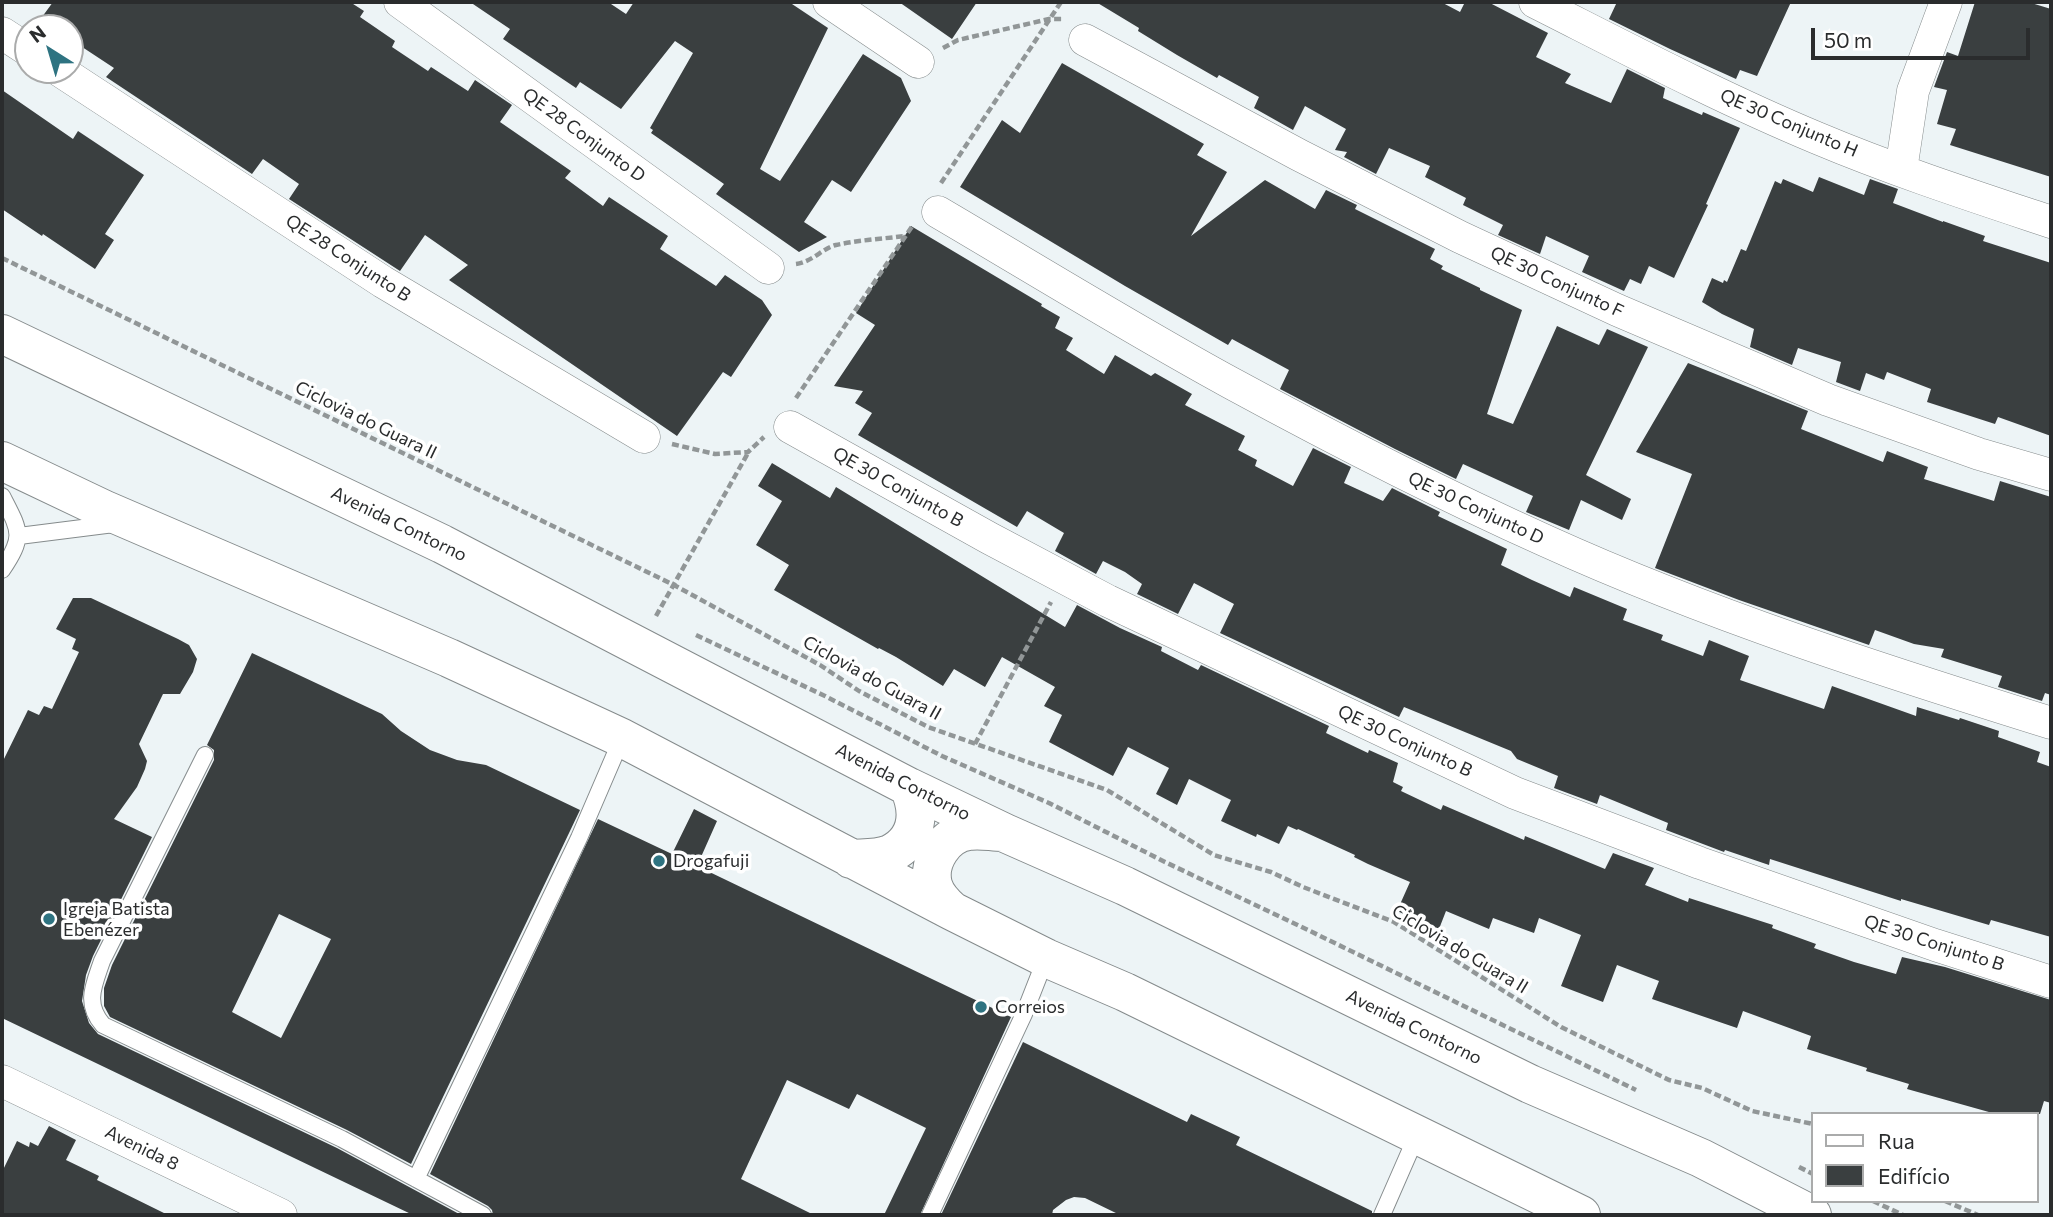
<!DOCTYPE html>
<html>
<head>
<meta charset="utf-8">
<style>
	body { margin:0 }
	#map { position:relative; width:2053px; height:1217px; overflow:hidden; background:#edf4f6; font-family:Commissioner,sans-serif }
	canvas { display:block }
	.frame { position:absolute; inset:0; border:4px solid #2a2c2d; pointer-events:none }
	.legend { position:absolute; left:1811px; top:1112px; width:228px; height:91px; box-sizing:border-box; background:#fff; border:2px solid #aaabab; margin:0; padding:9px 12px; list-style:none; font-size:21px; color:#2a2c2d }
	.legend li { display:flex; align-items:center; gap:14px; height:35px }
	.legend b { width:35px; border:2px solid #aaabab }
	.north { position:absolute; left:14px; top:14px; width:70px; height:70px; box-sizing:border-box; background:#fff; border:2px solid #aaabab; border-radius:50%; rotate:323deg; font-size:19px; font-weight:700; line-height:28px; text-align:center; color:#2a2c2d }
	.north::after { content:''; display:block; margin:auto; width:24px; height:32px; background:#2e7381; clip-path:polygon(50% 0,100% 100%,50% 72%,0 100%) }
	.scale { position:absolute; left:1811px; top:28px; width:219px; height:32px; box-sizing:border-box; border:4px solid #2a2c2d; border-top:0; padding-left:9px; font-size:21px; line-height:24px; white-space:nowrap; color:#2a2c2d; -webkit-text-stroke:5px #fff; paint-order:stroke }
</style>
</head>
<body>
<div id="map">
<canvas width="2053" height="1217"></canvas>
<div class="frame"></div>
<ul class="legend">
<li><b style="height:9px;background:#fff"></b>Rua</li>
<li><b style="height:19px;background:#3a3f40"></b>Edifício</li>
</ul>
<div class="north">N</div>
<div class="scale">50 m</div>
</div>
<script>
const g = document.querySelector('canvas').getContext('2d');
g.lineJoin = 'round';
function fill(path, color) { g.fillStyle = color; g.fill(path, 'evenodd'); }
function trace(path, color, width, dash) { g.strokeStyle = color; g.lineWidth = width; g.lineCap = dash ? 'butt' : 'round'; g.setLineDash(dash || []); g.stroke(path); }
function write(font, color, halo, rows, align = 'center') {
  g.font = font + ' Commissioner,sans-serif'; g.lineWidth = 7; g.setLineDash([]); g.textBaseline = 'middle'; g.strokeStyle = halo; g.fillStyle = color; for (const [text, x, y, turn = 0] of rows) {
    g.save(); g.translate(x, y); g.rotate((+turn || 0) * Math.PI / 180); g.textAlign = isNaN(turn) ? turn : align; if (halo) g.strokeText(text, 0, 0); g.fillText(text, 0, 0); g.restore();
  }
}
const building = new Path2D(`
	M53,2H350L364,11L360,17L395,41L392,47L428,71L431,67L468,91L475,80L512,105L500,122L571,171L565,178L603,206L609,197L668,236L660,249L716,286L725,275L762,300L772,315L731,377L723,372L677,436L449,280L468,265L425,235L400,271L289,199L299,184L263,159L252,174L106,77L114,68L70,39V28H34Z
	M470,2H608L626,14L634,2H789L828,28L760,169L780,181L863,54L901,78L911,101L851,192L832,180L804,222L827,237L799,252L716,194L724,184L651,133L653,130L650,128L693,53L675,41L621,109L580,82L576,88L503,39L510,29Z
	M899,2H977L952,39Z
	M1096,2H1441L1460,12L1465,2H1488L1548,33L1536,57L1571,74L1565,83L1611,103L1627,69L1665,88L1663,98L1702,115L1703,112L1740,128L1706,204L1708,205L1674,278L1649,266L1641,284L1630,279L1624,291L1582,272L1589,256L1546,236L1540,254L1498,235L1503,225L1463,205L1466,198L1425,177L1430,166L1389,148L1376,174L1344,157L1347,152L1335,150L1346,129L1305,106L1293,130L1254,108L1259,97L1219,75L1217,78L1177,55L1138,31L1139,28Z
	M1617,2H1791L1757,76L1740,70L1736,79L1670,49L1609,19Z
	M1975,2H2028L2051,9V177L1950,145L1956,129L1937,124L1947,90L1934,87L1947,52L1958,56Z
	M1062,63L1204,144L1197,155L1227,172L1191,236L1265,180L1315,209L1326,190L1357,205L1355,209L1435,249L1430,259L1443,266L1441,269L1480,288V290L1522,310L1487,414L1513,424L1557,326L1599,345L1607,329L1648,347L1586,475L1631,499L1622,520L1581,500L1569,530L1526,512L1533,496L1463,464L1456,479L1395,449L1280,389L1289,370L1232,339L1228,345L1125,286L960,187L1002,120L1020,133Z
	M2,90L73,139L78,131L144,175L105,234L114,240L95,269L43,234L42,236L2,209Z
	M1819,177L1864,195L1870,179L1898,189L1893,203L1943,222V221L1985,236L1983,241L2051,263V436L1998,417L1995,424L1927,402L1931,389L1887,372L1884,380L1866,373L1860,391L1836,382L1841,362L1798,348L1792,365L1750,347L1754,329L1722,314L1702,302L1712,278L1723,283L1724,280L1727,282L1741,249L1746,251L1775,181L1781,184L1783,179L1813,192Z
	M911,226L1042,304L1041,306L1060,317L1055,328L1073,338L1066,350L1104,374L1115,355L1151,376L1155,373L1192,394L1185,405L1245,436L1238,450L1257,460L1255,466L1293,486L1313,448L1351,467L1344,483L1383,501L1392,488L1440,512L1438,516L1507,549L1501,565L1532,580L1570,597L1574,587L1627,609L1623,620L1663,635L1661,640L1703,656L1709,640L1749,656L1740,680L1824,709L1832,686L1916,716L1917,707L1959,720L1960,718L1999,731L1998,737L2040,752L2037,762L2051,767V937L1991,920L1989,925L1901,899V901L1770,859L1769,865L1725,850L1724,852L1666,830L1668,823L1600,795L1597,804L1554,788L1558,776L1517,759L1511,751L1404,707L1399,717L1220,633L1234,604L1194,583L1178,614L1137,594L1142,584L1125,572L1103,561L1096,574L1055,551L1064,533L1027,511L1017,527L858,435L872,413L855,403L863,391L834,386L875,325L856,313Z
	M1688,363L1808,411L1801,429L1883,462L1887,451L1928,467L1924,479L1994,501L2000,481L2051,497V695L2045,693L2042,701L1998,687L2002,676L1941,657L1944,649L1914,644L1875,630L1869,645L1739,600L1655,568L1692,474L1636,452Z
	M772,463L830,498L836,487L1065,627L1077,605L1120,628L1162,647L1161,651L1198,670L1201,665L1329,726L1326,733L1368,753L1369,750L1398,763L1393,782L1403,787L1401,791L1441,810L1443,805L1524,840L1525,836L1605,869L1613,853L1654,868L1645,885L1688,902L1689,898L1773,925L1772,928L1816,944L1814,948L1854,962L1896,974L1902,957L1945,967L2051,1000V1103L2044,1101L2040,1114H1996L1907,1089L1909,1084L1866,1071L1867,1068L1807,1049L1811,1036L1743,1011L1737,1028L1652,999L1659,981L1617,965L1603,1002L1561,986L1581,935L1539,918L1534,933L1493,918L1489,929L1446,911L1439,929L1397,911L1410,882L1368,864L1354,857L1355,855L1298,829L1297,830L1288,826L1279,844L1257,834L1256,837L1221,821L1231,800L1189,779L1177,805L1156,794L1169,768L1128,747L1113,776L1049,742L1062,715L1044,706L1055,687L1002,657L985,687L954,669L943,686L896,657L879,648L878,649L774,590L789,565L756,545L782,501L758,486Z
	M73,598H91L178,639L189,645L197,659L193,672L180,694H163L139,744L147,761L145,769L137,787L114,819L152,837L93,956L86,975L82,1001L89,1023L98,1034L337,1148L461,1215H413L2,1018V763L28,710L39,715L44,706L52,709L79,652L72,649L76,639L56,629Z
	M252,653L382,714L401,731L430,750L457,760L486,765L580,810L411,1164L347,1130L110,1017L104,1006V988L112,965L214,760V750L207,745ZM279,914L331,939L281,1038L232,1012Z
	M694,809L717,821L697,866L1011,1017L920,1215H884L926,1128L857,1094L849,1109L787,1080L741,1179L814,1215H493L492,1210L488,1206L430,1174L598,819L672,854Z
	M1023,1042L1187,1122L1191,1114L1240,1137L1236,1145L1372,1211V1215H1120L1085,1198L1074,1197L1066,1200L1053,1210L1052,1215H941Z
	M49,1126L76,1140L66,1160L99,1176L97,1180L168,1215H2V1172L17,1141L29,1147L30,1142L38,1146Z`);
const path = new Path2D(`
	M943,48L958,40L1049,19H1063
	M941,183L1061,2
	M2,258L674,585L820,665L859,691L928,727L1107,790L1214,855L1271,872L1303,887L1394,922L1561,1027L1669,1080L1702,1088L1752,1111L1813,1124
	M796,264C812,262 823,248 836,245C858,240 882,239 904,236
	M796,398L913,225
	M672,444L715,454L748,452L764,437
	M656,616L748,453
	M696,635L825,696L942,756L1049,803L1165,862L1308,930L1636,1090
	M975,744L1051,602
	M1799,1167L1813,1174
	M1873,1201L1903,1215
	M1945,1201L1978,1215`);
const lane = new Path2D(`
	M2,496C20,531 25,536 2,570
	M19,536L114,524
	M205,755L102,961C94,985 84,1003 103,1025L342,1139L483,1215
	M416,1179L579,838L622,738
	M930,1215L1024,1014L1046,958
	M1382,1215L1417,1135`);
const street = new Path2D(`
	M400,2L768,268
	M829,2L918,62
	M1535,2C1628,49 1721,98 1817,138C1893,170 1973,196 2051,222
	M2,33L28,50
	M1085,40L1299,155L1460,237L1617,310L1828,400L1979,454L2051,475
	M59,70L383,282L644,437
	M1901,170L1913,91L1946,2
	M938,212C1035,269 1132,329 1231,383C1334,439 1439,493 1546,541C1709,615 1881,670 2051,723
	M790,427L989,538L1108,601L1515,793L1700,863L1935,945L2051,982
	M2,1081L281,1215`);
const secondary = new Path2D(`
	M2,334L442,544L909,787L1005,833L1125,886L1530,1084L1701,1158L1812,1215
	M2,461L103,509L449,658L622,738L952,911L1046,958L1125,992L1581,1215
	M851,859C864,858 878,859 890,854C919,840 920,812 909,787
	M952,911C943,903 936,896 933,885C927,861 945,834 969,831C980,829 992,832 1002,832`);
const markers = [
	[659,861,7,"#2e7381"],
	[49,919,7,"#2e7381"],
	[981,1007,7,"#2e7381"]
];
const streetNames = [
	["QE 30 Conjunto H",1789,123,23],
	["QE 28 Conjunto D",584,135,36],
	["QE 28 Conjunto B",348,258,33],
	["QE 30 Conjunto F",1557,282,25],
	["Ciclovia do Guara II",366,420,26],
	["QE 30 Conjunto B",898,487,29],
	["QE 30 Conjunto D",1476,508,25],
	["Avenida Contorno",399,524,26],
	["Ciclovia do Guara II",872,678,29],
	["QE 30 Conjunto B",1405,741,25],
	["Avenida Contorno",903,782,27],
	["QE 30 Conjunto B",1934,943,18],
	["Ciclovia do Guara II",1460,949,31],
	["Avenida Contorno",1414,1027,26],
	["Avenida 8",142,1148,26]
];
const poiNames = [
	["Drogafuji",673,861],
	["Igreja Batista",63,909],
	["Ebenézer",63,930],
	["Correios",995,1007]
];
fill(building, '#3a3f40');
trace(lane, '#858b8c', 18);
trace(street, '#858b8c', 33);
trace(secondary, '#858b8c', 40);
trace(path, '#919697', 4.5, [7, 3.5]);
trace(lane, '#fff', 16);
trace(street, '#fff', 32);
trace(secondary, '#fff', 38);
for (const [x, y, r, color] of markers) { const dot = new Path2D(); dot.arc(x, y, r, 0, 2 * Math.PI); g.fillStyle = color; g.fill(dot); trace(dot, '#fff', 2.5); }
write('18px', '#2a2c2d', '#fff', streetNames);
write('18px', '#2a2c2d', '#fff', poiNames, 'left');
</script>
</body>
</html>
